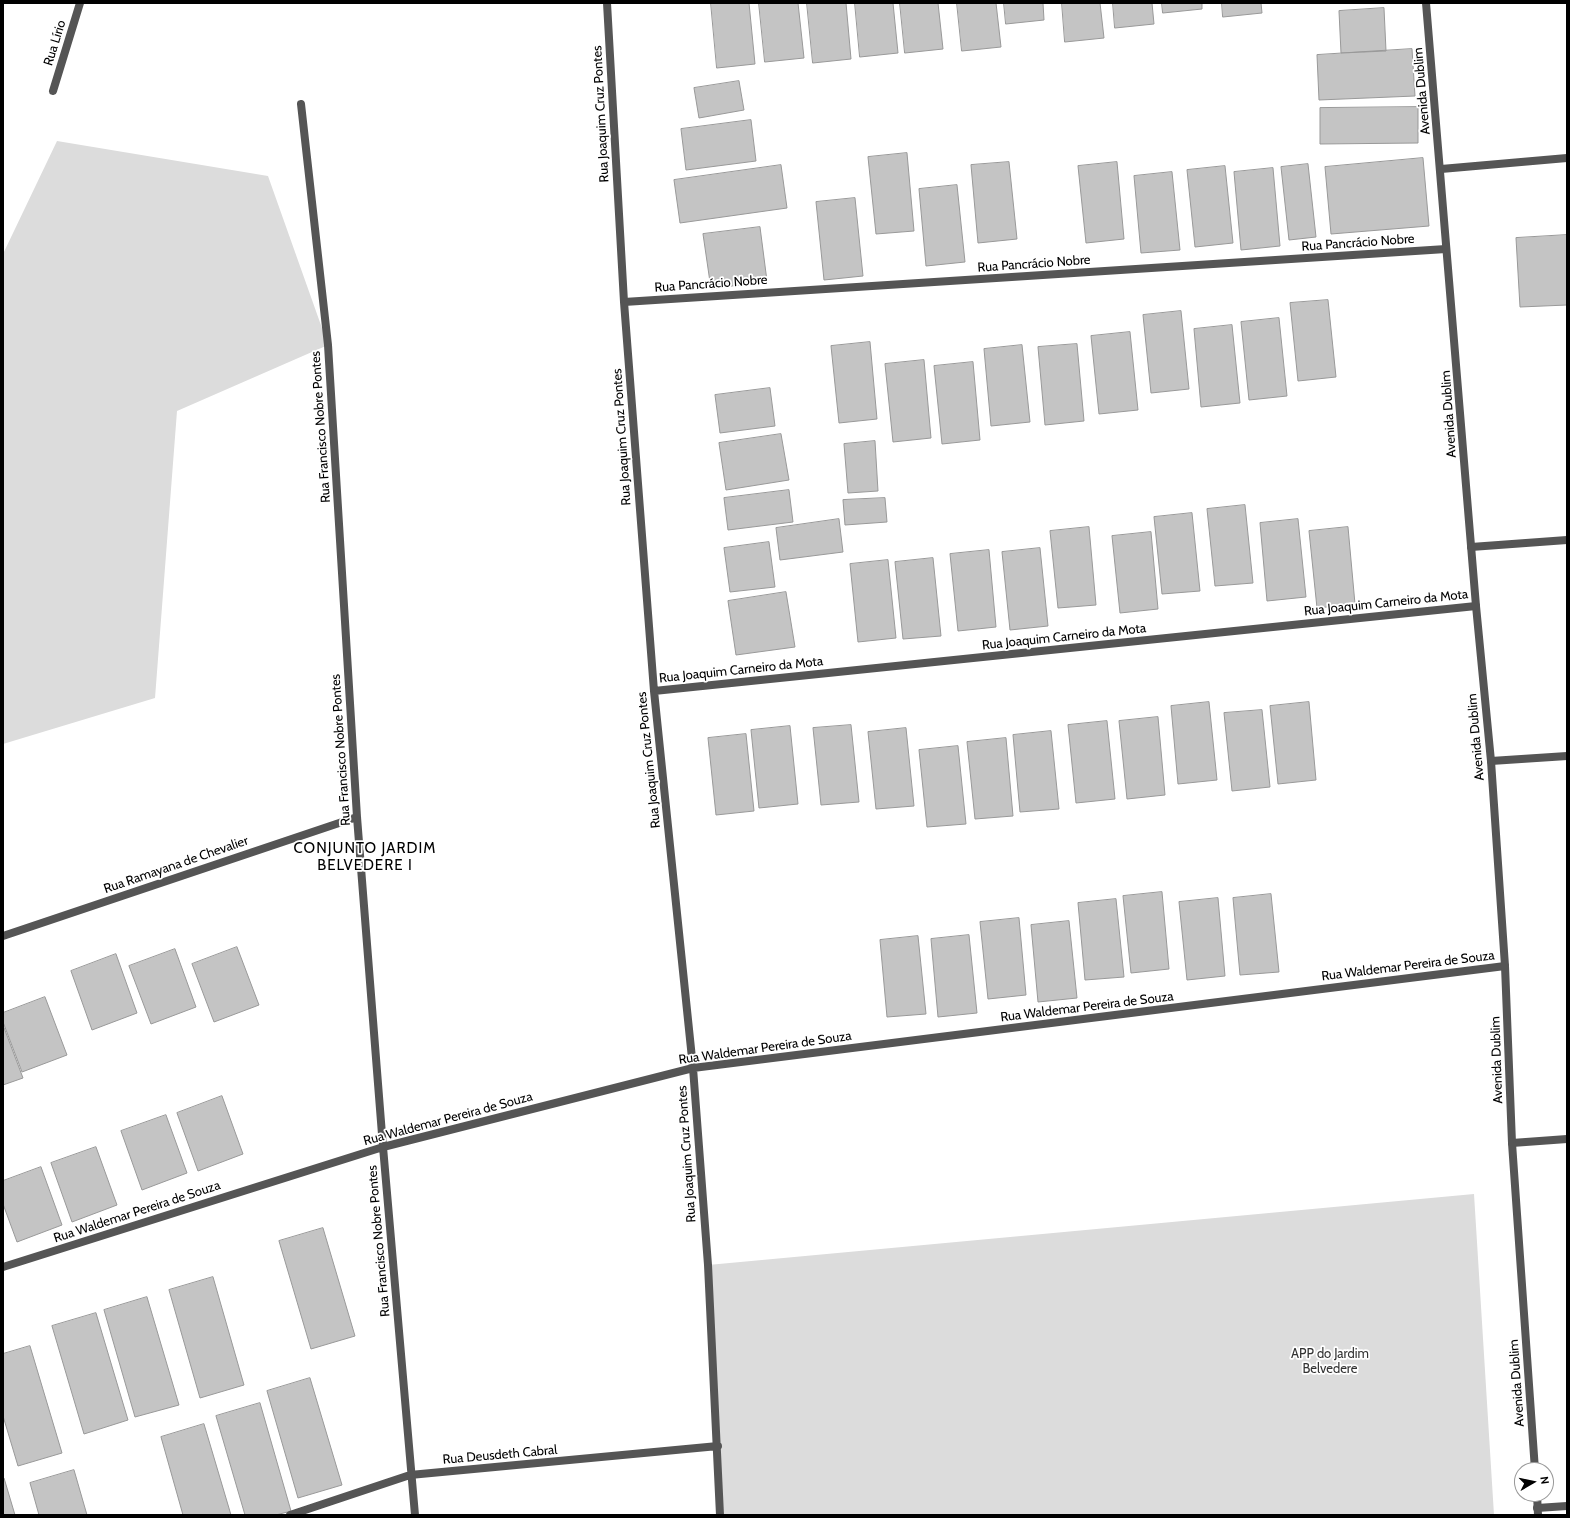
<!DOCTYPE html>
<html>
<head>
<meta charset="utf-8">
<style>
	body { margin:0 }
	#map { position:relative; width:1570px; height:1518px; overflow:hidden; background:#fff; font-family:Cabin,sans-serif }
	canvas { display:block }
	.frame { position:absolute; inset:0; border:4px solid #000; pointer-events:none }
	.north { position:absolute; left:1514px; top:1462px; width:40px; height:40px; box-sizing:border-box; background:#fff; border:1px solid #999; border-radius:50%; rotate:81deg; font-size:11px; font-weight:700; line-height:16px; text-align:center; color:#000 }
	.north::after { content:''; display:block; margin:auto; width:14px; height:18px; background:#000; clip-path:polygon(50% 0,100% 100%,50% 72%,0 100%) }
</style>
</head>
<body>
<div id="map">
<canvas width="1570" height="1518"></canvas>
<div class="frame"></div>
<div class="north">N</div>
</div>
<script>
const g = document.querySelector('canvas').getContext('2d');
g.lineJoin = 'round';
function fill(path, color) { g.fillStyle = color; g.fill(path, 'evenodd'); }
function trace(path, color, width, dash) { g.strokeStyle = color; g.lineWidth = width; g.lineCap = dash ? 'butt' : 'round'; g.setLineDash(dash || []); g.stroke(path); }
function write(font, color, halo, rows, align = 'center') {
  g.font = font + ' Cabin,sans-serif'; g.lineWidth = 3.5; g.setLineDash([]); g.textBaseline = 'middle'; g.strokeStyle = halo; g.fillStyle = color; for (const [text, x, y, turn = 0] of rows) {
    g.save(); g.translate(x, y); g.rotate((+turn || 0) * Math.PI / 180); g.textAlign = isNaN(turn) ? turn : align; if (halo) g.strokeText(text, 0, 0); g.fillText(text, 0, 0); g.restore();
  }
}
const green = new Path2D(`
	M57,141L268,176L328,345L177,411L155,698L3,744V254Z
	M1474,1194L1494,1515H718L708,1265Z`);
const building = new Path2D(`
	M711,3H749L755,64L717,68Z
	M759,3H798L804,58L765,62Z
	M807,3H846L851,59L813,63Z
	M855,3H893L898,53L860,57Z
	M900,3H938L943,49L905,53Z
	M957,3H996L1001,47L962,51Z
	M1004,3H1043L1044,20L1006,24Z
	M1062,3H1100L1104,38L1065,42Z
	M1113,3H1152L1154,24L1115,28Z
	M1162,3H1202V9L1163,13Z
	M1222,3H1261L1262,13L1223,17Z
	M1384,8L1386,51L1341,53L1339,11Z
	M1412,49L1415,96L1319,100L1317,55Z
	M739,81L744,110L699,118L694,88Z
	M1418,107V143L1320,144V108Z
	M751,120L756,161L686,170L681,129Z
	M907,153L914,231L876,234L868,157Z
	M1423,158L1429,226L1331,234L1325,167Z
	M1009,162L1017,239L978,243L971,165Z
	M1117,162L1124,239L1086,243L1078,166Z
	M1308,164L1316,237L1289,240L1281,167Z
	M781,165L787,208L680,223L674,180Z
	M1225,166L1233,243L1195,247L1187,170Z
	M1273,168L1280,246L1241,250L1234,172Z
	M1172,172L1180,250L1141,253L1134,176Z
	M957,185L965,262L926,266L919,189Z
	M855,198L863,276L824,280L816,202Z
	M760,227L767,281L711,289L703,234Z
	M1567,235V305L1520,307L1516,238Z
	M1328,300L1336,377L1298,381L1290,303Z
	M1181,311L1189,389L1151,393L1143,315Z
	M1279,318L1287,396L1249,400L1241,322Z
	M1232,325L1240,403L1201,407L1194,329Z
	M1130,332L1138,410L1099,414L1091,336Z
	M870,342L877,419L839,423L831,346Z
	M1077,344L1084,421L1045,425L1038,347Z
	M1022,345L1030,422L991,426L984,349Z
	M924,360L931,438L893,442L885,364Z
	M973,362L980,440L942,444L934,366Z
	M770,388L775,426L720,433L715,395Z
	M781,434L789,480L726,490L719,443Z
	M875,441L878,491L848,493L844,444Z
	M789,490L793,522L728,530L724,498Z
	M885,498L887,522L845,525L843,500Z
	M1245,505L1253,583L1215,586L1207,509Z
	M1192,513L1200,591L1162,594L1154,517Z
	M839,519L843,552L780,560L776,528Z
	M1298,519L1306,597L1267,601L1260,523Z
	M1089,527L1096,605L1058,608L1050,531Z
	M1348,527L1355,604L1317,608L1309,531Z
	M1151,532L1158,609L1120,613L1112,536Z
	M769,542L775,587L730,592L724,548Z
	M1040,548L1048,626L1010,630L1002,552Z
	M989,550L996,627L958,631L950,554Z
	M933,558L941,636L903,639L895,562Z
	M888,560L896,638L858,642L850,564Z
	M786,592L795,647L736,655L728,601Z
	M1209,702L1217,780L1178,784L1171,706Z
	M1309,702L1316,780L1278,784L1270,706Z
	M1262,710L1270,787L1232,791L1224,713Z
	M1158,717L1165,795L1127,799L1119,721Z
	M1107,721L1115,799L1076,803L1068,725Z
	M851,725L859,802L821,805L813,728Z
	M790,726L798,804L759,808L751,730Z
	M906,728L914,806L876,809L868,732Z
	M1051,731L1059,809L1020,812L1013,735Z
	M746,734L754,811L716,815L708,738Z
	M1006,738L1013,816L975,819L967,742Z
	M958,746L966,824L927,827L919,750Z
	M1162,892L1169,969L1131,973L1123,896Z
	M1271,894L1279,972L1240,975L1233,898Z
	M1218,898L1225,976L1187,980L1179,902Z
	M1116,899L1124,977L1085,980L1078,903Z
	M1019,918L1026,995L988,999L980,922Z
	M1069,921L1077,998L1038,1002L1031,925Z
	M969,935L977,1013L938,1017L931,939Z
	M918,936L926,1014L887,1017L880,940Z
	M237,947L259,1005L214,1022L192,964Z
	M175,949L196,1007L151,1024L129,966Z
	M116,954L137,1013L92,1030L71,971Z
	M45,997L67,1055L22,1072L3,1022V1013Z
	M3,1025L23,1078L3,1085Z
	M222,1096L243,1154L198,1171L177,1113Z
	M166,1115L187,1173L142,1190L121,1131Z
	M96,1147L117,1205L72,1222L51,1163Z
	M41,1167L62,1225L17,1242L3,1204V1181Z
	M323,1228L355,1336L311,1349L279,1241Z
	M213,1277L244,1385L200,1398L169,1290Z
	M147,1297L179,1405L135,1417L104,1310Z
	M96,1313L128,1420L84,1434L52,1326Z
	M30,1346L62,1453L18,1466L3,1416V1354Z
	M310,1378L342,1485L298,1498L267,1391Z
	M260,1403L291,1511L276,1515H245L216,1416Z
	M204,1424L231,1515H183L161,1437Z
	M74,1470L87,1515H39L30,1483Z
	M3,1478H4L15,1515H3Z`);
const minor = new Path2D(`
	M607,3L624,302L654,691L693,1068L708,1265L720,1515
	M53,91L80,3
	M301,104L328,345L357,817L383,1147L415,1515
	M1441,169L1567,158
	M624,302L1446,249
	M1471,547L1567,540
	M654,691L1476,606
	M1491,761L1567,756
	M3,936L357,817
	M1512,1143L1567,1139
	M3,1267L383,1147L693,1068L1505,966
	M1537,1508L1567,1506
	M290,1515L410,1475L718,1446`);
const tertiary = new Path2D(`
	M1426,3L1476,606L1491,761L1505,966L1512,1143L1535,1470
	M1537,1494L1538,1515`);
const streetNames = [
	["Rua Lírio",55,43,-73],
	["Avenida Dublim",1422,91,-95],
	["Rua Joaquim Cruz Pontes",601,114,-93],
	["Rua Pancrácio Nobre",1358,243,-4],
	["Rua Pancrácio Nobre",1034,264,-4],
	["Rua Pancrácio Nobre",711,284,-4],
	["Avenida Dublim",1449,414,-94],
	["Rua Francisco Nobre Pontes",321,427,-94],
	["Rua Joaquim Cruz Pontes",622,437,-94],
	["Rua Joaquim Carneiro da Mota",1386,603,-6],
	["Rua Joaquim Carneiro da Mota",1064,637,-6],
	["Rua Joaquim Carneiro da Mota",741,670,-6],
	["Avenida Dublim",1476,737,-95],
	["Rua Francisco Nobre Pontes",341,750,-94],
	["Rua Joaquim Cruz Pontes",649,760,-96],
	["Rua Ramayana de Chevalier",176,865,-19],
	["Rua Waldemar Pereira de Souza",1408,966,-7],
	["Rua Waldemar Pereira de Souza",1087,1007,-7],
	["Rua Waldemar Pereira de Souza",765,1048,-8],
	["Avenida Dublim",1497,1060,-92],
	["Rua Waldemar Pereira de Souza",448,1119,-15],
	["Rua Joaquim Cruz Pontes",687,1154,-94],
	["Rua Waldemar Pereira de Souza",137,1212,-18],
	["Rua Francisco Nobre Pontes",379,1241,-95],
	["Avenida Dublim",1517,1383,-94],
	["Rua Deusdeth Cabral",500,1455,-5]
];
const parkNames = [
	["APP do Jardim",1330,1354],
	["Belvedere",1330,1369]
];
const quarterNames = [
	["CONJUNTO JARDIM",365,849],
	["BELVEDERE I",365,866]
];
fill(green, '#dcdcdc');
fill(building, '#c4c4c4');
trace(building, '#999', 1);
trace(minor, '#555', 8);
trace(tertiary, '#555', 8);
write('13px', '#000', '#fff', streetNames);
write('13px', '#333', '#fff', parkNames);
g.letterSpacing = '1px';
write('15px', '#000', '#fff', quarterNames);
g.letterSpacing = '0px';
</script>
</body>
</html>
